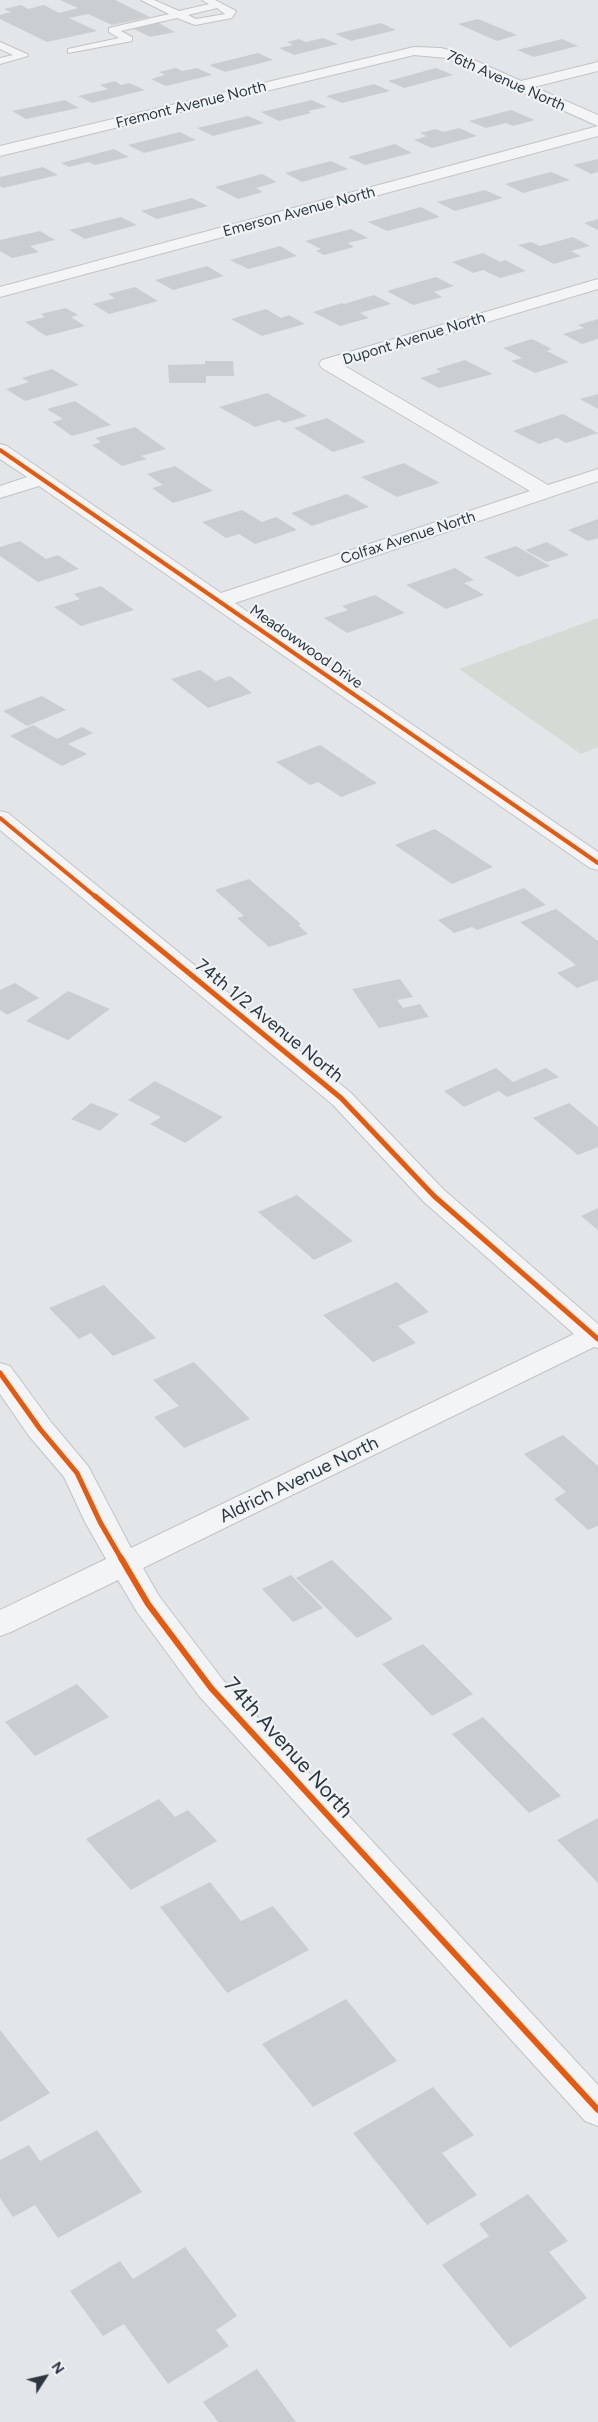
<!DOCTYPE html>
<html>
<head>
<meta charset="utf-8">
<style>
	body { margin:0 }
	#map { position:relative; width:598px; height:2422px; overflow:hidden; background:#e3e6e8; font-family:Figtree,sans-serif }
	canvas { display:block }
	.north { position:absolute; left:20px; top:2352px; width:50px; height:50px; -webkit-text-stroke:4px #f1f4f7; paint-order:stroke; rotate:55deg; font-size:14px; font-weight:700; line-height:20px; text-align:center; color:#2b3640 }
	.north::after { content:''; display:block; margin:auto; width:18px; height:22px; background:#2b3640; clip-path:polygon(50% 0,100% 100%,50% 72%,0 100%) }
</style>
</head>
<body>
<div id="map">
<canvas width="598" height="2422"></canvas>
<div class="north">N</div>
</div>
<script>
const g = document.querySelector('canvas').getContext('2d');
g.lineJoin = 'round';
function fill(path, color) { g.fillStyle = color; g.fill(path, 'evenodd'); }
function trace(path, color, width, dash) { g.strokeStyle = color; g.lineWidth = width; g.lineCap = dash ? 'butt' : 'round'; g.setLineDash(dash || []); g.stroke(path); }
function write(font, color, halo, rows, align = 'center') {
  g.font = font + ' Figtree,sans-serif'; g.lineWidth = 4.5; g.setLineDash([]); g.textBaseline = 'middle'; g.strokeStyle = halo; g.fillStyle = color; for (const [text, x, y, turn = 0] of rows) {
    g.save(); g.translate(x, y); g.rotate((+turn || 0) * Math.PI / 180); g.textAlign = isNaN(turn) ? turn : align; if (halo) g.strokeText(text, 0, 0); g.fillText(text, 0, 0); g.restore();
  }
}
const green = new Path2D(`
	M598,618V747L581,754L459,669Z`);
const building = new Path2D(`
	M60,0H115L150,17L112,25L88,14L69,18L97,31L47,42L0,19V15L11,12L4,9L21,5L28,9L44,5L59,13L78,8Z
	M478,19L517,35L497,41L458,24Z
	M157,22L175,32L150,37L132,28Z
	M381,23L396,30L351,41L335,34Z
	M323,38L338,44L294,55L279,48L293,45L287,42L299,39L306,42Z
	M562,39L578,46L534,57L517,50Z
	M258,53L273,60L225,72L209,65Z
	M176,68L182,71L197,68L212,75L166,86L151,79L165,75L159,72Z
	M436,68L453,75L404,88L388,81Z
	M115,81L121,85L129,83L145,90L92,103L78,96L108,89L100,85Z
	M374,84L390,91L342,103L326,96Z
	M65,100L79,108L26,119L12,111Z
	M312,100L327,107L308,111L311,113L279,121L261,112Z
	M511,110L535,120L513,126L506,123L486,128L469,121Z
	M248,116L264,123L213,136L197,128Z
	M459,128L477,136L432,148L414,140L427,136L420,133L436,129L443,132Z
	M180,132L196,140L144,153L128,145Z
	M395,144L412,153L365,165L348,157Z
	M114,149L129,157L95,165L89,162L69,167L61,163Z
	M598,159V172L591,174L573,165Z
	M331,161L348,169L302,182L285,173Z
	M43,167L58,175L3,188L0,186V177Z
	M551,172L570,180L523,193L505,184Z
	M262,174L277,182L256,188L263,192L238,199L215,187Z
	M485,190L503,198L455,211L437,202Z
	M192,198L208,206L157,219L141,211Z
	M421,207L440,217L387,231L368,222Z
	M121,217L137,225L85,239L69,230Z
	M598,219V230L584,223Z
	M351,229L368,238L348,243L354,247L324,255L316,251L321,249L305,241Z
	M40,231L55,240L30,246L39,252L12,258L0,251V240Z
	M573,237L590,246L571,251L581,256L554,264L518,245L531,242L540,246Z
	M280,246L297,256L248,269L230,260Z
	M483,253L500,262L505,260L526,271L500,278L483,270L473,273L452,262Z
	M207,266L224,276L173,290L155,280Z
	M436,277L454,286L434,292L442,297L413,305L387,291Z
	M135,287L158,301L109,314L93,304L115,298L108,294Z
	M374,295L391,304L360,313L369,318L340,326L313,312L342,303L353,309L344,304Z
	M66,308L78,315L71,317L85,326L46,336L25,322L45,317L41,314Z
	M266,309L281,318L289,315L305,324L262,336L231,319Z
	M598,319V339L582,344L563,334L584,328L578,325Z
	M532,339L552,349L547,351L569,362L535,373L511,361L522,358L503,348Z
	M465,360L493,374L439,388L420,378L441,372L436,369Z
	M205,361H233L234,376H206V383H169L168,365L205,364Z
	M52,369L79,385L25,401L6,389L29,382L22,378Z
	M267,393L307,416L284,423L279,420L255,427L219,407Z
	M598,394V409L580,399Z
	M75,401L111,425L72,436L52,422L63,419L47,409Z
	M563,414L598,433L566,443L557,438L539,444L513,431Z
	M327,418L366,442L333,452L294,428Z
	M135,427L166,449L141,456L147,459L122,466L92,445L101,442L95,438Z
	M404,463L440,483L397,497L361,477Z
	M175,466L213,491L173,503L152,488L163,485L147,474Z
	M347,494L369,507L312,526L291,513Z
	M242,510L262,522L276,517L297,530L255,544L239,534L226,538L202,522Z
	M598,519V538L588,541L568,530Z
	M20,541L46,559L58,555L79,569L38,582L0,556V547Z
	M547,542L569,555L547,562L525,550Z
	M516,546L550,566L518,577L484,557Z
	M455,568L474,580L464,583L484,595L446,609L406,585Z
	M101,586L134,610L81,626L54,607L80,599L74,594Z
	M375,595L405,613L347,633L324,618L348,610L342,606Z
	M200,670L216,681L230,676L252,693L208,708L171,679Z
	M42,696L66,710L27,726L3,711Z
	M33,725L57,739L82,727L93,733L68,744L87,754L62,766L10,736Z
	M320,745L377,783L341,797L318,782L310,785L276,762Z
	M435,829L493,867L452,884L395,845Z
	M249,879L301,924L298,925L308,934L269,947L237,918L244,916L215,890Z
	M524,888L546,905L477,930L472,927L454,933L438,920Z
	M556,909L598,941V980L577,988L557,973L576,965L520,922Z
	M400,979L413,997L397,1000L403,1008L420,1004L429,1017L379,1028L352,989Z
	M15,983L39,998L7,1015L0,1010V990Z
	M68,991L110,1009L68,1040L26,1021Z
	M496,1068L513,1082L546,1068L559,1077L507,1097L499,1091L464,1107L444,1091Z
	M155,1081L223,1117L185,1143L150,1124L161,1117L128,1100Z
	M91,1103L119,1114L100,1131L71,1119Z
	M569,1103L598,1127V1147L578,1155L533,1118Z
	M297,1195L353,1241L314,1260L258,1212Z
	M598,1208V1230L581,1216Z
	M397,1282L429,1312L398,1326L416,1343L373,1362L323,1315Z
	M104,1285L156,1338L113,1356L91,1333L79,1339L49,1308Z
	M194,1362L250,1419L184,1448L154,1417L179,1406L153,1380Z
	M563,1435L598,1466V1526L588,1530L554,1499L566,1492L524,1454Z
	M332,1560L393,1619L357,1638L296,1578Z
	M291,1575L323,1608L293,1622L262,1589Z
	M423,1644L473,1694L432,1716L382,1664Z
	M77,1684L109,1717L35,1756L5,1722Z
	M483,1717L561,1796L529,1813L452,1734Z
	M159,1799L175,1817L188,1810L217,1841L131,1890L86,1839Z
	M598,1818V1883L557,1840Z
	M210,1882L241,1921L273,1906L309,1950L227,1993L160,1907Z
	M346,1999L397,2061L313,2107L262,2044Z
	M0,2030L50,2093L0,2122Z
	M433,2087L474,2135L442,2153L477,2195L427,2225L353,2133Z
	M97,2130L142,2192L58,2238L35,2205L13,2217L0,2198V2160L29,2145L40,2161Z
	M528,2194L568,2241L549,2252L587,2298L510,2348L442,2265L489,2236L479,2224Z
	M185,2247L237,2316L216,2330L229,2346L168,2384L124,2324L103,2336L70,2291L120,2261L133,2279Z
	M257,2369L296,2422H218L203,2402Z`);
const service = new Path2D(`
	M141,0H154L179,11L209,4L202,0H215L236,11L232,18L195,25L177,18L121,31L132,37V41L68,53V49L119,38L109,32V28L169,14ZM217,8L225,14L196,19L188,15Z
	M0,42L27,54L28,56L0,64V58L13,55L0,49Z`);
const minor = new Path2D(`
	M414,47L441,48L456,52L521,81L598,62V71L534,87L598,115V126L446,58L414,55L0,156V146Z
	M598,126V136L0,297V287Z
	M598,279V289L343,365L548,485L598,469V481L235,603L598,852V870L590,868L39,486L0,498V486L27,477L0,459V444L7,446L221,593L530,491L322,368L319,364L322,360Z
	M0,811L8,813L350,1092L444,1190L598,1324V1348L594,1347L143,1568L159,1596L223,1680L598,2085V2126L585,2121L199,1696L137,1612L118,1580L11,1632L0,1636V1610L106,1559L85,1522L64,1477L29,1436L0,1394V1363L10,1366L51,1422L88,1466L131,1548L574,1334L424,1202L332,1104L0,830Z`);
const cyclewayFar2 = new Path2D(`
	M0,450L598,863
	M0,818L97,898`);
const cyclewayFar1 = new Path2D(`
	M95,896L341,1098L434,1196L598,1339
	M0,1373L40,1429L77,1473L100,1522L122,1560`);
const cycleway = new Path2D(`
	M121,1558L148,1604L211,1688L598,2110`);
const farStreetnames = [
	["76th Avenue North",506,81,24],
	["Fremont Avenue North",191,105,-14],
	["Emerson Avenue North",299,212,-15],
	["Dupont Avenue North",414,339,-17],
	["Colfax Avenue North",408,538,-18],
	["Meadowwood Drive",306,647,35]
];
const streetNames = [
	["74th 1/2 Avenue North",269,1021,39],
	["Aldrich Avenue North",299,1480,-26]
];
const nearStreetnames = [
	["74th Avenue North",288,1748,48]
];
fill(green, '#d5dbd4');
fill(building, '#cbced0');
trace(service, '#c1c4c6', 2);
trace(minor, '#c1c4c6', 2);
fill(service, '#f2f4f5');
fill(minor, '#f2f4f5');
trace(cyclewayFar2, '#e8590c', 4);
trace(cyclewayFar1, '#e8590c', 5);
trace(cycleway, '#e8590c', 6);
write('15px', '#2b3640', '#f1f4f7', farStreetnames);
write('18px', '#2b3640', '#f1f4f7', streetNames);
write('21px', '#2b3640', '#f1f4f7', nearStreetnames);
</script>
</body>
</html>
